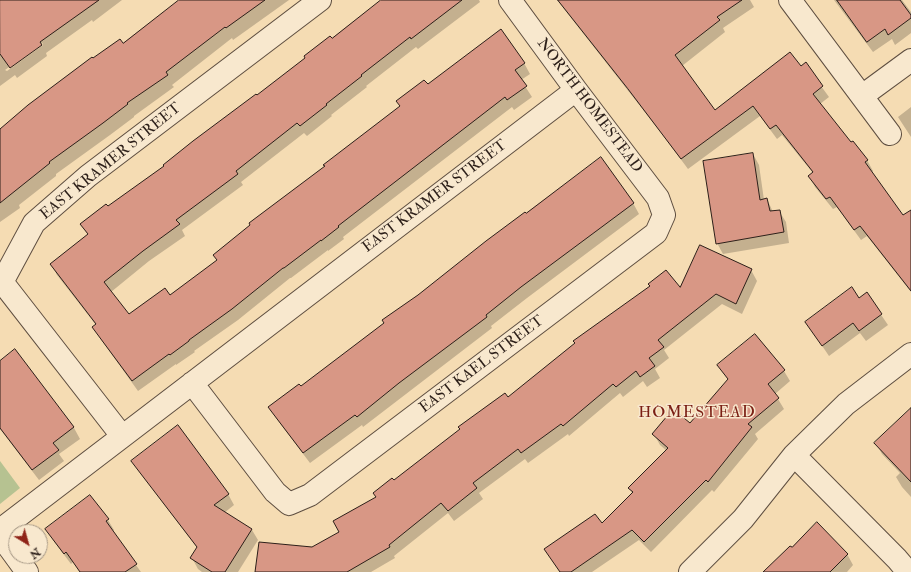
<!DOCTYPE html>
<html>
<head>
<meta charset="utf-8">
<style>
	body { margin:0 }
	#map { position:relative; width:911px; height:572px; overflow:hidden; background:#f5dcb3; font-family:"IM FELL Double Pica",serif }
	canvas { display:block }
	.north { position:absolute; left:8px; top:524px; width:40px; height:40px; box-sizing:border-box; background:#f8e8ce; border:1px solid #a69886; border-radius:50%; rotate:143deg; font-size:11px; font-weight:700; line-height:16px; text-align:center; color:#2c1f19 }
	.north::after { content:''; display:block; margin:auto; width:14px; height:18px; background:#8f2418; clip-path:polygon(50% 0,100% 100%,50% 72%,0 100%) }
</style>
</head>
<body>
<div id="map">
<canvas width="911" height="572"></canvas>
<div class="north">N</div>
</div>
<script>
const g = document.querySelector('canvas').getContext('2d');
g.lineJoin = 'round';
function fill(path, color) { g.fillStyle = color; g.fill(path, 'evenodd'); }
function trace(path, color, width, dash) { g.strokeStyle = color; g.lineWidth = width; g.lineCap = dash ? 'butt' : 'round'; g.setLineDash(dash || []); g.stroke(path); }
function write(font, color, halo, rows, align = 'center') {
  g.font = font + ' "IM FELL Double Pica",serif'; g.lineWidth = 3; g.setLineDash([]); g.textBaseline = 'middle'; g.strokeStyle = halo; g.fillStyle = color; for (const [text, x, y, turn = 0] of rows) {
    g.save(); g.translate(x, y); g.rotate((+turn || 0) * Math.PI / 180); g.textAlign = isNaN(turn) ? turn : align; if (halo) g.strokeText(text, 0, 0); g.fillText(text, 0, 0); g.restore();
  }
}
const green = new Path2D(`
	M0,461L20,488L0,504Z`);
const shadow = new Path2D(`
	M0,0H122L93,22L92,20L46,53L47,56L17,78L15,75L0,86ZM43,43V45L7,71L5,70Z
	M180,0H289L233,40L232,38L172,85L174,87L134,116V117L110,135L56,174V176L19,205L20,208L0,222V130L123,45Z
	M383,0H479L480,2L418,49L416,47L366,86L367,87L331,115L332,116L307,136L304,133L241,182L243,185L182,230L185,236L149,261L111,292L128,315L169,296L217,261L326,166L428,86L524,63L530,74L521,80L532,97L514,110L512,107L343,237L344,239L328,251V250L291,278H290L238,320L194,351L195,352L176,365V364L138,391L100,338L93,327L96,325L57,275L51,264L88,235L81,224L108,208L165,166Z
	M557,0H750L754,7L723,28L725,32L682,66L715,111L800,68L805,64L829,97L820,104L851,144L867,160L873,171L871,173L903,217L911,211V292L867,236L861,240L837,207L833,209L815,187L809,176L813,173L782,135L777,139L760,116L688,169L662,134Z
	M834,0H902L911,12V33L895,45L892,39L873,52Z
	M911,107V137L898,117Z
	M753,154L759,165L764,200L767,199L773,212L779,211L786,222L789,243L723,254L717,243Z
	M633,203L639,214L527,298L491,326L492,328L363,427L362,425L310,463L276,418L270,407L301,387L385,323L418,295Z
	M751,270L757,281L742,314L722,304L664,350L669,358L655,369L660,378L647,387L643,381L623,397L620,393L569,436L568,434L528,463L525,459L479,493L483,499L454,521L448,513L394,556L395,558L371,572H256L312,548L340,532L393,481L508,398L680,289Z
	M867,294L888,325L866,341L860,333L829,356L806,322L859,299Z
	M15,351L74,428L80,439L59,454L64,461L39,480L0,429V362Z
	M719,366L784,371L790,381L775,394L784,409L755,434L758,439L714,492L712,490L651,552L639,540L592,572H560L552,560L602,525L633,494L629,488L667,451L660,445L654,434L690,424L728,380Z
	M911,420V497L902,487L896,477L900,473L882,454L876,443Z
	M133,461L228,494L234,505L224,513L252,530L258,540L238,572H202L198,569L192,558L198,549L139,471Z
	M108,520L114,530L112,532L141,572H80L73,562L71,564L53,540L47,529Z
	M817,524L847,554L853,565L847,572H768L767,570Z`);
const building = new Path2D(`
	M0,0H99L40,42L42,45L10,68L0,54Z
	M179,0H265L226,28L225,27L166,72L168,75L127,103L128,104L103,123L49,162L50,163L0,203V129L28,105L92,57L93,58L120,39L123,43Z
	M381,0H462L411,39L410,37L361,75L362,76L326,104L327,105L300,126L297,123L236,171L238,174L176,220L180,224L143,251L104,282L129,314L165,288L170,295L217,260L213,255L250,225L249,223L325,166L323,165L400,106L396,101L424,80L428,84L501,29L525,63L515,70L527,86L507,100L505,97L338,226L339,227L321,241V240L284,268H283L232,309L189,340V341L170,355L169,354L132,381L92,327L96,324L50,264L88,234L80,224L106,204L108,206L164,166L163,165L193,141L256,94L257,95L305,58L304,56L330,36L332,38Z
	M558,0H742L717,17L720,20L675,55L715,110L790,52L801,66L806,62L823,86L813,94L851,142L853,141L868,160L865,162L903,215L911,210V291L860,226L854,230L830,197L826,199L808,176L813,172L776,125L770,129L753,106L681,159L628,89Z
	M837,0H900L911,15V18L888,35L885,29L867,42Z
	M753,153L760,200L767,198L770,211L780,210L784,232L716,244L703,161Z
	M601,157L634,203L521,287L486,315L487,317L399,383L357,417L355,415L303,453L268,407L299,384L301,386L384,323L382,320L418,295L486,241L525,212L526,213Z
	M700,245L752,269L736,304L716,294L658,340L664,347L649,358L655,366L640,377L636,371L616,387L613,384L563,426L561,424L521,453L518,449L473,483L477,488L448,511L441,503L389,545L390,547L347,572H255L259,542L312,547L339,532L333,521L376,497L373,493L392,478L394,480L460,429L458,427L505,393L508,397L575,343L573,341L650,286L648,284L666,270L680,287Z
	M852,287L859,298L867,292L882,314L859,331L853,323L822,346L805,322Z
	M755,334L785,370L768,384L779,398L748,424L752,427L708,482L706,480L644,542L632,530L571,572H560L544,549L595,514L602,523L633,492L628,488L668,448L652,434L673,409L690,423L728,379L717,365Z
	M15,349L74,427L53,443L59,450L32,470L0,428V361Z
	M911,408V482L874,443Z
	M178,425L229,494L214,505L252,529L225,572H212L190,558L197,547L131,461Z
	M90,495L109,519L106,521L137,564L125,572H80L66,552L64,554L45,529Z
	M817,522L848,554L830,572H763L790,546L792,547Z`);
const minor = new Path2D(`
	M790,0L890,134
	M862,96L911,60
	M3,283L122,436
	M0,286L34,223L88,176L320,0
	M192,383L275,492L289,504L310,495L656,233L664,215L658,198L576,90L510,0
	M794,455L897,559L908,572
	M0,530L576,90
	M0,535L27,572
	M690,572L743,519L794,455L846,404L911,354`);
const streetNames = [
	["NORTH HOMESTEAD",589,106,53],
	["EAST KRAMER STREET",111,162,-39],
	["EAST KRAMER STREET",435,197,-37],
	["EAST KAEL STREET",482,365,-37]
];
const neighbourhoodNames = [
	["HOMESTEAD",697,414]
];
fill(green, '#b6c291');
fill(shadow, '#0003');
fill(building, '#d89785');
trace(building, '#2c1f19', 1);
trace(minor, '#5e4e40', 24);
trace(minor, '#f8e8ce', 22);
write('15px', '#2c1f19', '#f8e8ce', streetNames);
g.letterSpacing = '1px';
write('16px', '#7a1f14', '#f8e8ce', neighbourhoodNames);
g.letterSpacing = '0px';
</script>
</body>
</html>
